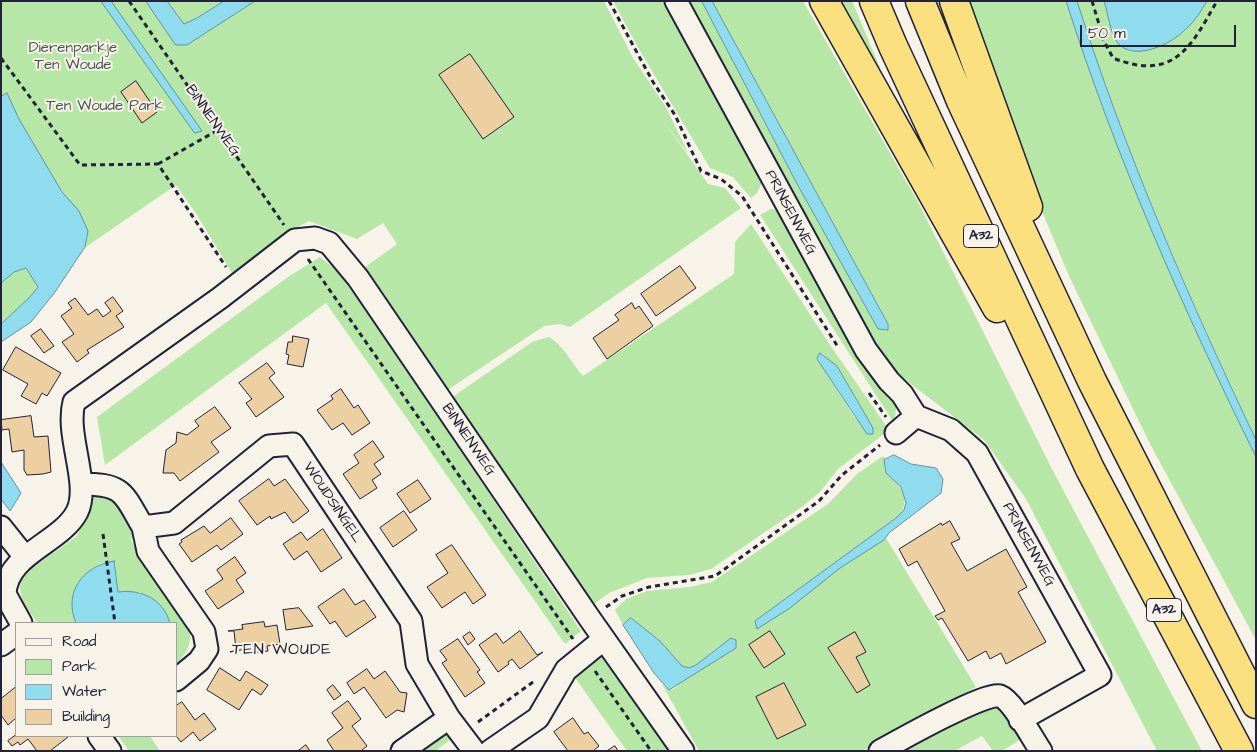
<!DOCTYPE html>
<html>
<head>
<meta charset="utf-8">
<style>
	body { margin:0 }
	#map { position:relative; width:1257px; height:752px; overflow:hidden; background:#f7f3e8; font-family:"Architects Daughter",sans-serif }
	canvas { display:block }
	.frame { position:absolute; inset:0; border:2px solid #22223b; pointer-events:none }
	.legend { position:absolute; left:15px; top:622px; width:162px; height:115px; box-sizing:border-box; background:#f7f3e8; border:1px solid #a29fa3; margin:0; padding:6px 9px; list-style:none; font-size:15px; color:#22223b }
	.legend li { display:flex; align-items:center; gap:10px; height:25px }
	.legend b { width:25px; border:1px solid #a29fa3 }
	.scale { position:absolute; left:1080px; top:25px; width:156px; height:22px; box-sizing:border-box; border:2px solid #22223b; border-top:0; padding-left:6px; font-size:15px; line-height:18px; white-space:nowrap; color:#22223b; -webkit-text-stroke:4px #f7f3e8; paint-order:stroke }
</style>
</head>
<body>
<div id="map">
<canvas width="1257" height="752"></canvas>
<div class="frame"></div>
<ul class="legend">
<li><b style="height:6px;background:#f7f3e8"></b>Road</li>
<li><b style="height:14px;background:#b6e7a6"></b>Park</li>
<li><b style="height:14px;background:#8fdcee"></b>Water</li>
<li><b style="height:14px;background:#edd0a1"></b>Building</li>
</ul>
<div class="scale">50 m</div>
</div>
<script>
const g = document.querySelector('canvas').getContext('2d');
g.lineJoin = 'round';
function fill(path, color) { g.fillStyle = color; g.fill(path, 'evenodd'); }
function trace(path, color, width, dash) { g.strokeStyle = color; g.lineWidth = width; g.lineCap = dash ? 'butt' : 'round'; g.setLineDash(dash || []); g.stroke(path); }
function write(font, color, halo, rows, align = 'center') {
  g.font = font + ' "Architects Daughter",sans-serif'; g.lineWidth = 4; g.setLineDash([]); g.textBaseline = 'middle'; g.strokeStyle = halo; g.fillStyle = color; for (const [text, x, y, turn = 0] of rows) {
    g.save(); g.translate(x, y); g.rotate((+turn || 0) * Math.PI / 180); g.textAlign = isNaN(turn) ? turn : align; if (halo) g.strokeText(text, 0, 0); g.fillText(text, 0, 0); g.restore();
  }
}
const green = new Path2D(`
	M1,1H157L183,37L237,13L255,1H604L633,58L666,107L689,155L663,120L708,184L725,188L741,208L570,327L560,324L544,326L446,391L366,277L364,268L397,244L383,223L357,239L309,221L283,235L232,273L197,215L176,185L64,262H1Z
	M167,1H224L197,18L184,24Z
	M613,1H664L763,180L757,193L751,198L733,177L710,168L640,51Z
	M685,1H702L796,182L878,329L888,330V324L712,1H803L918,202L1053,471L1202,751H1157L1026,499L984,440L898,374L873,345Z
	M832,1H852L891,94Z
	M965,1H1066L1102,105L1152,231L1256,457V640L1149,442L1069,276L1007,128Z
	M1077,1H1104L1115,40L1142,51L1158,46L1185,31L1207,1H1256V440C1189,296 1125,152 1077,1Z
	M771,209L779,210L897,402L894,423L764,221L760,215Z
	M751,224L830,345L889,430L838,469L820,492L803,506L711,569L689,575L647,578L609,593L594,604L451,398L532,342L549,337C565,347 571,363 583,376L734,274L735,242ZM823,354L830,363L837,366L873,428L855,418L817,359Z
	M320,257L343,275L581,631L565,644L326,303L105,465L97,417L288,277Z
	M26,268L38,287L30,297L1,324V283L14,272Z
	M883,456L886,459V473C902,486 913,501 896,518L755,621L886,538L976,687L862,751H699L662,684L669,690L674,689L723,643L696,665L689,668L683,667L660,641L631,618L623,625L615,610L626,599L647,591L690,587L712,582L828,504L857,474Z
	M102,494L110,499L135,530L131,541C146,559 183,608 189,629C193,642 186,655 176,664V623H170L168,618L140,592H118L105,562C80,571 66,598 76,623H38C28,610 13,591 24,574L77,536L93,498Z
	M602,651L672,751H627L573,675Z
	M993,706L1001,709L1023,738L1002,751H993L982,736L954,751H895L978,708Z
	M447,730L454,737L435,751H420Z
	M118,736H150L160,751H129Z`);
const water = new Path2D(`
	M101,1H111L202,131L195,133Z
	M146,1H167L184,24L197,18L224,1H255L187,45H176Z
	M702,1H712L888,324V330L878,329L796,182Z
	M1066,1H1077C1125,152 1188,297 1256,440V457C1183,309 1116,158 1066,1Z
	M1104,1H1207C1201,11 1195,21 1186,29C1172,44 1133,63 1117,42C1110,32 1108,13 1104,1Z
	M7,93L19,119L62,192L79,211L88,231L85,247L55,292L31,322L1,342V324L30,297L38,287L26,268L14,272L1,283V97Z
	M820,353L837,366L873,428V434H867L817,359Z
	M894,455L911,464L936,468L943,479L941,493L889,533L884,540L840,568L790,608L757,629L755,621L896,518L904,510L906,503L901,487L886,473L884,460Z
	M1,462L21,493L10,511L1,499Z
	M114,561L118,592C142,589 163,599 170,623H76C63,592 83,566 114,561Z
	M631,618L660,641L682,666L689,668L696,665L731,638L736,640V648L669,690L654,673L623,625Z`);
const building = new Path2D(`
	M470,54L514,117L483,139L439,75Z
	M136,81L157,112L142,123L121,92Z
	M680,266L696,288L656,316L641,294Z
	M113,297L123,311L116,316L124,327L87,350L89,353L77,362L62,342L74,334L61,316L72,308L68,303L75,298L88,315L97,309L103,317L111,311L105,303Z
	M632,303L635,309L639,306L653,326L607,359L593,338L619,320L615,315Z
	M41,329L54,346L44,353L31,336Z
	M293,336L309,339L303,367L287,364L289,355L286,354L288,342H292Z
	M16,347L61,373L47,396L42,393L36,404L21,396L28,384L3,370Z
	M267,363L275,373L269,378L284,397L256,417L246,403L252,399L239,383Z
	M341,389L354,408L358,405L370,423L352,435L343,423L332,430L317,410L333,399L331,396Z
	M215,407L231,428L211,442L219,452L180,481L174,473H163L166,450L176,443L177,432L187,435L199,426L195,421Z
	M31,416L34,437L48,436L51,472L43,474L27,475L24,470V450L12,452L9,429L2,430L1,420Z
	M373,441L384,457L374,464L381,474L372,480L377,488L360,499L343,474L359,463L354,455Z
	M269,479L274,486L285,479L309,511L293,523L285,512L271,519L270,516L257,525L239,501Z
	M418,480L431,499L410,513L397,494Z
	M404,511L417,530L393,547L380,528Z
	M231,518L243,534L221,550L217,545L192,562L179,544L182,542L181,540L204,526L210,533Z
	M950,521L960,539L951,543L967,571L1006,549L1027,587L1018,592L1046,642L1006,664L1001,653L990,659L986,651L968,661L942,618L938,620L935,616L945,611L917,561L908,566L899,549L941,523L942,525Z
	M323,529L342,558L321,572L307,551L294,560L283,544L301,532L307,540Z
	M452,545L486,595L473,604L465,592L442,608L427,587L448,573L436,555Z
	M235,557L246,573L236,580L244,592L218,609L205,591L223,579L217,570Z
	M344,589L355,605L364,600L376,617L346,637L335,621L330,624L318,607Z
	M299,608L313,626L286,630L283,610Z
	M264,622L265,627L277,625L280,644L267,646L268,651L246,654V649L230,652L236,650L234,631H228L243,629L242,625Z
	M520,631L537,655L543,652L520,669L512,659L508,662L509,664L498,672L479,645L496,633L503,643Z
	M770,631L785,654L764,668L749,645Z
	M470,632L475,639L468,645L463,637Z
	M855,632L866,652L856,657L870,685L857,693L828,648Z
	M458,639L480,670L477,672L485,683L465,697L442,663L447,660L440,651Z
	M220,668L240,681L246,671L268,685L261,695L252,689L239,710L207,690Z
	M367,669L374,679L385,671L400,692L407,693L404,712L397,710L386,718L364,687L354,694L347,683Z
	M784,683L806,725L777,739L756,697Z
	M333,685L341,695L334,700L327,690Z
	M16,687V718L8,725L1,715V699Z
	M348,701L361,719L352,726L367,746L361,751H334L327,740L343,728L332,713Z
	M182,702L195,720L204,713L216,729L200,741L193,732L181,742L176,736V706Z
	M573,718L584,734L588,732L599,746L593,751H568L554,732Z
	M16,735L68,736V737L50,751H37L28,739L20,745L18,742L12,746L8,741Z
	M306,745L310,751H298Z
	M615,746L618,751H607Z`);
const path = new Path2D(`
	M129,1L284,225
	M609,1L653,82L675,115L701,171L721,179L742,196L838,347
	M1092,1L1104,41L1113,58C1174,82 1191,47 1217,1
	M1,58L80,165L158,164L226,267
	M158,164L218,130
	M308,259L573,639
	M869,393L886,417
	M103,534L115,623
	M606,607L622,596L649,587L715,576L819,501L842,475L880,445
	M595,671L651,751
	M478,722L533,682`);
const minor = new Path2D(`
	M676,1L866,350L889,381L902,394L916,416L951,430L977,453L1100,675L1020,720
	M896,433L916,416
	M81,484C124,484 123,493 143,527L174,523L269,446L293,444L411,621L417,664L449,718L474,751
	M1,527L25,557
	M143,527L148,551L204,632L207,649L199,661L176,680
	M21,623L5,594C7,553 60,544 77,512C91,484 65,436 74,402L220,298L295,240L315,238L329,243L358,278L590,619L683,751
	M1,645L16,634
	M99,736L110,751
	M402,751L449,718
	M490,751L538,718L566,670L604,639
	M880,751C898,741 987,691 1000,696C1013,701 1032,738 1041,751`);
const highway = new Path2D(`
	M824,1L997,308
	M874,1L893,46L1090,469L1239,751
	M920,1L961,101L1092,381L1256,704
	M954,1L1028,207`);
const shields = [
	[981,236,35],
	[1164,610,35]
];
const shieldNames = [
	["A32",981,236],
	["A32",1164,610]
];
const parkNames = [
	["Dierenparkje",73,49],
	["Ten Woude",73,66],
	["Ten Woude Park",105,107]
];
const streetNames = [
	["BINNENWEG",212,121,55],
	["PRINSENWEG",790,213,62],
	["BINNENWEG",468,440,56],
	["WOUDSINGEL",332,503,56],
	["PRINSENWEG",1028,545,61]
];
const neighbourhoodNames = [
	["TEN WOUDE",282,651]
];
fill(green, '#b6e7a6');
fill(water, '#8fdcee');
trace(water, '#6392a6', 1);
fill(building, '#edd0a1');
trace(building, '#22223b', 1);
trace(minor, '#22223b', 25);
trace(highway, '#22223b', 31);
trace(path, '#22223b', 3, [5, 4]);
trace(minor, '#f7f3e8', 21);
trace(highway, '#fbe080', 28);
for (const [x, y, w] of shields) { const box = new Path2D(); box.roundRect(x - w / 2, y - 11.5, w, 23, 4); g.fillStyle = '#f7f3e8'; g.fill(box); trace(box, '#22223b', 1); }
write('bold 14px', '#22223b', null, shieldNames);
write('15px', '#475356', '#f7f3e8', parkNames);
write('15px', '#22223b', '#f7f3e8', streetNames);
g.letterSpacing = '1px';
write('16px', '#22223b', '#f7f3e8', neighbourhoodNames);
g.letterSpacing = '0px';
</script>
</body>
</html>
